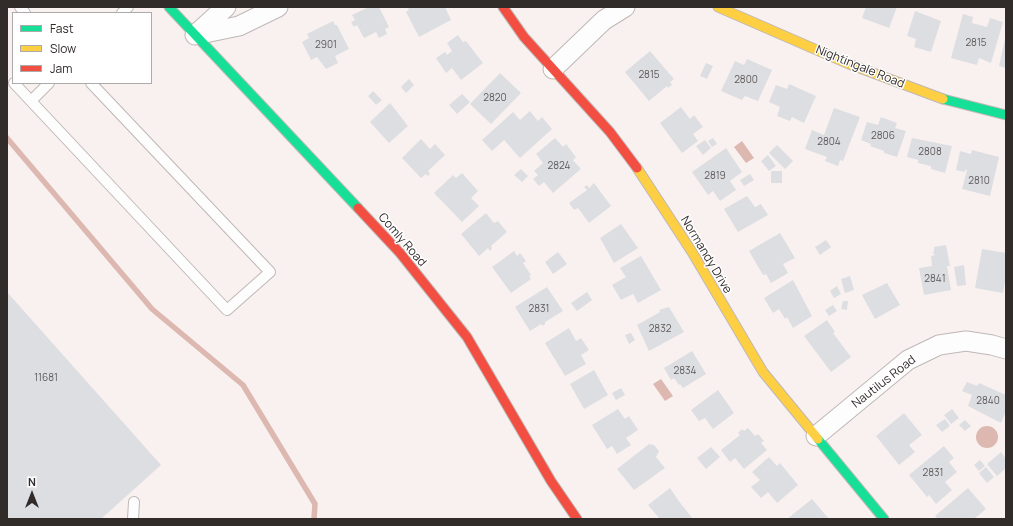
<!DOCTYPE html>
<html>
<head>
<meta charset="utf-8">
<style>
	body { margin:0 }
	#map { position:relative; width:1013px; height:526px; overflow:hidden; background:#f9f1ef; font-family:Manrope,sans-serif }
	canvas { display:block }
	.frame { position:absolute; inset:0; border:8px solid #312b2a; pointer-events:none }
	.legend { position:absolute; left:12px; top:12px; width:140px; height:72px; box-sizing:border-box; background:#fff; border:1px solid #adaaaa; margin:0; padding:5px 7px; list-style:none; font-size:12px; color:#312b2a }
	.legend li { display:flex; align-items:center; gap:8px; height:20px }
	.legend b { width:20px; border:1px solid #adaaaa }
	.north { position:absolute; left:12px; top:474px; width:40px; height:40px; -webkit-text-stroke:3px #fff; paint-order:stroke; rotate:0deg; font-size:11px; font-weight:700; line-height:16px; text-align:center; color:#312b2a }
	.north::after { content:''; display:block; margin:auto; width:14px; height:18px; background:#312b2a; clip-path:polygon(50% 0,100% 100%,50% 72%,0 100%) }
</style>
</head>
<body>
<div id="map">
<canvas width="1013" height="526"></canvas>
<div class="frame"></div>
<ul class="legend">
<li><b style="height:5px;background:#16e098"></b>Fast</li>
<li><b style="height:5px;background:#ffcf43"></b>Slow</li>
<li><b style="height:5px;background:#f24e42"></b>Jam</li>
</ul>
<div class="north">N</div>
</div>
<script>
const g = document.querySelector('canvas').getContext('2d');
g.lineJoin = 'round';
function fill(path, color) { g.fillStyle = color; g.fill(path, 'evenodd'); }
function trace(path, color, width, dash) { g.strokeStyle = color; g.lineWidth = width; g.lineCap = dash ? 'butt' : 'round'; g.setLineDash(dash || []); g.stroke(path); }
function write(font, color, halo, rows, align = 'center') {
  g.font = font + ' Manrope,sans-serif'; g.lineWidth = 3; g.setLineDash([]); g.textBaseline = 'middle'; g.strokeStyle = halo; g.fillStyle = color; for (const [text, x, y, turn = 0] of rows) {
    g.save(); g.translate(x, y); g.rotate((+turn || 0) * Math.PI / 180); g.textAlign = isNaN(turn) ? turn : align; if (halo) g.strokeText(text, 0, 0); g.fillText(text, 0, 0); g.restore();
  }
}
const water = new Path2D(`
	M742,141L754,158L746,163L734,147Z
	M661,379L673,396L665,401L653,384Z
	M976 437a11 11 0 1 1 22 0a11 11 0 1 1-22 0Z`);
const stream = new Path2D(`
	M7,138L152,309L243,385L315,504L314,519`);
const building = new Path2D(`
	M369,7H379L389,27L385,29L387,34L379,38L376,32L364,38L357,25L354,27L351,22L355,20L352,15Z
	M407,7H445L451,20L419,37L406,12L409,10Z
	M866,7H897L889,28L862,18Z
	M915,11L941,21L931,52L914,47L916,39L907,36Z
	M963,14L973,17L972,23L987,27L990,18L1003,22L991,63L979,58L977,65L951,58Z
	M333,21L335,25H337L349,49L335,56L338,63L326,69L317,57L311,60L302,42L309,38L307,34Z
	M458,35L463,42L466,41L483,63L461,80L452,68L446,73L436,58L445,52L447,55L452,51L447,43Z
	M1005,39H1006V68L999,66Z
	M650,51L674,79L670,82L672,85L668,88L667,86L649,101L625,72Z
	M747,59L772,70L758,101L745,96L742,100L721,91L735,61L744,65Z
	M706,63L713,66L707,79L700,76Z
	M500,73L521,93L491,124L470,104Z
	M409,79L414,85L406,93L401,87Z
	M789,84L816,96L804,123L792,117L790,121L777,116L780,107L769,102L776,85L787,89Z
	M373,91L382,100L376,105L368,96Z
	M462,94L470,102L457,114L449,105Z
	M390,103L408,126L389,143L370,122Z
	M681,107L690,119L694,115L703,127L693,134L698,141L682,153L660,123Z
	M834,108L860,117L843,161L840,160L838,166L825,161L827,157L805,149L812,130L824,135Z
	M530,111L538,121L542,117L552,129L520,158L504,140L492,151L482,140L513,112L520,120Z
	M881,117L897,123L895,128L906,131L897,157L884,153V151L870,146L871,144L861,140L867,122L878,125Z
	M555,138L563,147L566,144L576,157L573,160L581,169L553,193L544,182L539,186L533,179L538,175L534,171L543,163L536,154Z
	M713,138L717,144L712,147L708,141Z
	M912,138L952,146L945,173L931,169V166L918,163V160L907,157Z
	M421,139L430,149L435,144L445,155L428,171L430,174L428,176L426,174L421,178L402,158Z
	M705,140L711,148L703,155L696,146Z
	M777,145L793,161L785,169L769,153Z
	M726,148L742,172L730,181L736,190L720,201L713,191L708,195L692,172Z
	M972,150L999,157L990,196L962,189L967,170H965V172L956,170L960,151L971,154Z
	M768,155L776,166L769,171L761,161Z
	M521,169L528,176L522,182L514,175Z
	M771,171H782V183H771Z
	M462,173L478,191L471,198L479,206L462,222L434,193L453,175L456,178Z
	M750,174L754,180L744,186L740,180Z
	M594,183L611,206L589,223L578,208L574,210L569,203L587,190L584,187L587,185L589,188Z
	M747,196L755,207L761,204L768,215L738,232L724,209Z
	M486,213L494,223L498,221L507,232L491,246L492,248L490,251L488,248L479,256L461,234Z
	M621,224L638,248L614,263L600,238Z
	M780,233L795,258L783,264L788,273L771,283L766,274L763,275L749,251Z
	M826,240L831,247L820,255L815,247Z
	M946,245L950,266H947L951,290L924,295L919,268L932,266L931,256L935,255L932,252H934V247Z
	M982,249L1006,253V276L1003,293L975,288Z
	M514,251L517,256L520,253L526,261L523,263L531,275L529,276L531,279L511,293L492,267Z
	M558,252L567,264L553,274L545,262Z
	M641,256L661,290L638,303L633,294L621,300L612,285L626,277L620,268Z
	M964,265L966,285L957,286L954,267Z
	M850,276L854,290L845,293L841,279Z
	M793,280L812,316L793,328L787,317L785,319L779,309L773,313L764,298Z
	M887,283L900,305L875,319L862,295Z
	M837,286L841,294L834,298L830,291Z
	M547,287L563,311L545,322V324L542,326L541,324L530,331L515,307Z
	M7,292L161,465L101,519H7Z
	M587,292L592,300L577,311L571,303Z
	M843,301H848L847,310L841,309Z
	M833,305L837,311L829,316L825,310Z
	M669,307L684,332L649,351L637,325L660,312L659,310Z
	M827,320L835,332L833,333L851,357L831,372L804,336Z
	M569,328L576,341L581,338L589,350L581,355L586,364L565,376L545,343Z
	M631,333L635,340L629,344L625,335Z
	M692,351L706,374L683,388L680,384L679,385L674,378L671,380L664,368Z
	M594,370L608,395L584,409L570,384Z
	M967,382L977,386L979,383L1006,395V411L1001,423L968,406L972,395L962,391Z
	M621,388L625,395L616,400L612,393Z
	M718,390L734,413L713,429L705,418L699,421L691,410Z
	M618,409L625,419L629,416L638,430L626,438L631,445L617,454L612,446L607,449L592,425Z
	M952,409L959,418L951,424L944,415Z
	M904,413L922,435L909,445L915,452L899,465L876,436Z
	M945,419L950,426L942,432L936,425Z
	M965,420L971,426L965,431L959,425Z
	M748,428L755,436L758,434L764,441L761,443L767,450L744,469L735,458L730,462L721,450L740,435L738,433L742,429L744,431Z
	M649,444L654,445L659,451L656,457L665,468L634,490L617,469Z
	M944,446L954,458L949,462L957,472L945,482L952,490L936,504L929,495L927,497L909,475Z
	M711,447L720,457L706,469L697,458Z
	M1001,452L1006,459V468L997,476L987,464Z
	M769,457L777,466L780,463L798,485L777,503L768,492L761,498L751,487L760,480L752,472Z
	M980,460L985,466L979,471L974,465Z
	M986,467L994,477L987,483L979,473Z
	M670,488L678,500L693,519H660L648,505Z
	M968,488L986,509L974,519H938L935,516Z
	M812,499L829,519H787Z`);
const lane = new Path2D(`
	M20,7L25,13
	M122,13L128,7
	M14,83L227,310L270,272L91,83
	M31,101L49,83
	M133,519L134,502`);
const street = new Path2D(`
	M195,35L239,26L278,7
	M195,35L226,7
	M553,69L604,20L625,7
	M816,436L908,360L939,345L966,341L992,345L1006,349`);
const fast = new Path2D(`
	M169,7L358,208
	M943,99L1006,115
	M818,439L884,519`);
const slow = new Path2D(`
	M718,7L849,64L943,99
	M637,168L692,252L763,372L818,439`);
const jam = new Path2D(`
	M503,7L524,37L610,132L637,168
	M358,208L400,253L467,337L551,481L577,519`);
const numberNames = [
	["2815",976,43],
	["2901",326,45],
	["2815",649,75],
	["2800",746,80],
	["2820",495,98],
	["2806",883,136],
	["2804",829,142],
	["2808",930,152],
	["2824",559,166],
	["2819",715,176],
	["2810",979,181],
	["2841",935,279],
	["2831",539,309],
	["2832",660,329],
	["2834",685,371],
	["11681",46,378],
	["2840",988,401],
	["2831",933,473]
];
const streetNames = [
	["Nightingale Road",860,67,22],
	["Comly Road",402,240,49],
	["Normandy Drive",706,255,59],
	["Nautilus Road",884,382,-38]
];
fill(water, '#ddb8b1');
trace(stream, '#ddb8b1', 5.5);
fill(building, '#dddee2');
trace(lane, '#beb8b6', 12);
trace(street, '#beb8b6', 21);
trace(fast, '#beb8b6', 11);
trace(slow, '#beb8b6', 11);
trace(jam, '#beb8b6', 11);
trace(lane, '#fefdfd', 10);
trace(street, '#fefdfd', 19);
trace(fast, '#16e098', 9);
trace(slow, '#ffcf43', 9);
trace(jam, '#f24e42', 9);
write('10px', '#5e5a5a', null, numberNames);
write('12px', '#312b2a', '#fff', streetNames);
</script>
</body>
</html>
